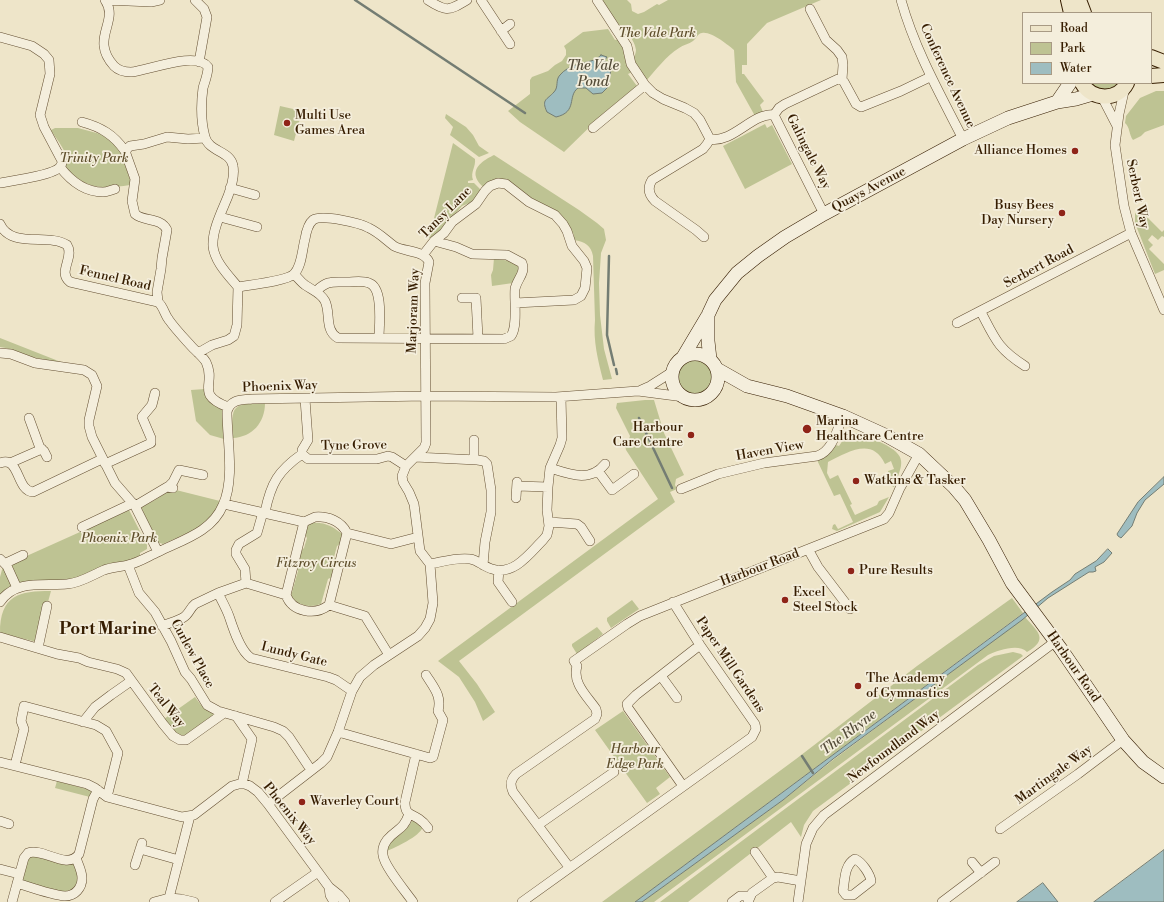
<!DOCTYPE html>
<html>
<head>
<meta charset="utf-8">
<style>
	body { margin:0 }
	#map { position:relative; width:1164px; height:902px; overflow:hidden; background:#eee5c9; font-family:"Libre Bodoni",serif }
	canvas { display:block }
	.legend { position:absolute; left:1022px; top:12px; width:130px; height:72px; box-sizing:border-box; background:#f4eedc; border:1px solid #a89a84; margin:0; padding:5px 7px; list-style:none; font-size:12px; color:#361d00 }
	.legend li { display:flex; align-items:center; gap:8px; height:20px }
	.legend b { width:20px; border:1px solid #a89a84 }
</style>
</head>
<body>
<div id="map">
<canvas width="1164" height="902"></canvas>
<ul class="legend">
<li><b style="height:5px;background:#eee5c9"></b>Road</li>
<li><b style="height:11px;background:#bec393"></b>Park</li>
<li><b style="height:11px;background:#9ebdc0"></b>Water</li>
</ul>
</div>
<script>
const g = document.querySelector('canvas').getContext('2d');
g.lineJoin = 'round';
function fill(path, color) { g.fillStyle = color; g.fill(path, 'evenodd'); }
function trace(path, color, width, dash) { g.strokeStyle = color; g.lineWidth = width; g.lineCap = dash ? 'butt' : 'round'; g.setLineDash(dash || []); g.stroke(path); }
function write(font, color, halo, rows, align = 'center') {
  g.font = font + ' "Libre Bodoni",serif'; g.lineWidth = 3.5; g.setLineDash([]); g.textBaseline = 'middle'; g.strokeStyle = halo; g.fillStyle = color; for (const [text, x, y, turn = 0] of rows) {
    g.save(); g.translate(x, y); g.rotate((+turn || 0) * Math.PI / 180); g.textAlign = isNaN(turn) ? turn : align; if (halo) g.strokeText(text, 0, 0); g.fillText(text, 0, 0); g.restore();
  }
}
const green = new Path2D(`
	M603,0H627L631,4L632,11L638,14L644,12L657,4L659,5L668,0H821L767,23L747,44V65H742V74H744L764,101L760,105L763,112L755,116L736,82L734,50C728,45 711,31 702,33C698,33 696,39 693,41C689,44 683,45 679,48C666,56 656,70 646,81L633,60C634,57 636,53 636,50C635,41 626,28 617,27L603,3Z
	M608,29L615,40L619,39L625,48L632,72L628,74L637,86L605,112L564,152L520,122L508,111L530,94V80L532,77L548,71L555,65L562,61L566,55V50L564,46L583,32Z
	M1090,83H1119C1110,92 1100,91 1090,83Z
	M1156,91H1164V125L1145,132L1141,136L1133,140C1129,135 1130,127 1125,123L1126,116L1140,98Z
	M280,106L302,111L294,141L274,135Z
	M446,114L466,127L473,135L479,146L489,153L479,157L450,135L453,127L445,118Z
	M765,124L767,128L772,125L792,164L745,189L723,146Z
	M55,128H78L104,135L120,147L130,180V185C102,189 86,190 65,167C71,154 57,141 51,130Z
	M453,143L475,159C476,167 470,172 473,180L468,181V183H474L481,190L472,202L462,206L444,227L431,238H429Z
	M494,155L579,210L597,223L604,229L606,240L601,253L599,283L600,315L604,349L612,379L603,380C598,360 593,341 595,320L593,256C591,245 585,242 574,240V235L570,228L511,184L484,188C481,185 477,181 476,177C473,166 486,159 494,155Z
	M1138,210L1146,211L1149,214L1147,217L1162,232L1164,230V237L1162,236L1158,240L1152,235L1148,240L1153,245L1149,249L1164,264V270L1155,274L1135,223V214Z
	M494,258L514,262L521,269L513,283L492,286L491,275L493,270Z
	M0,338L66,364L27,356L6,348L0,347Z
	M677 377a18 18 0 1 1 36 0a18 18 0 1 1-36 0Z
	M205,389L223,411L224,439L210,435L196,421L191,390Z
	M645,400H654L664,433L684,475L676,479L675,485L677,489L670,492L675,502L459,661L477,684L495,712L483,721L475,702L459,677L438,661L658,499L626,450L625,445L628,442L630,436L616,408L617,403Z
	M265,403C265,423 252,437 233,438C231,404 232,404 265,403Z
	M859,433C867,435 874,439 882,443C908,456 903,463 894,487L892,486L888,471L894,469L891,461L885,464C872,436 847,453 828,462L827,473L830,479L838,475L852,504L850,505L855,515L877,505L879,501L889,497L880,512L837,531L832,529L833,525L835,524L838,529L853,522L840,494L834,496L817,460L830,453L836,445L839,446C844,438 848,433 859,433Z
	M172,489L220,501V503L213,514L201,527L163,544L157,542L142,509V507L155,500Z
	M129,510L147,545V549L140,553V556L130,561L112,563L74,579L19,583L11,563Z
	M312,523C325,522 334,527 343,535L340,544L337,546L334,557L337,561L332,577L328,579L321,604C309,608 299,606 291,596L298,571L296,567L300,552L304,548L307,538L305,534L307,525Z
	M3,566L13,585L0,596V577Z
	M51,591L37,642L0,633C0,595 19,591 51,591Z
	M1012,598L1023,613L635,902H602L796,759L917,666Z
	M632,600L639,609L611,628L607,621V618Z
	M1025,617C1038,632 1049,639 1027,652C1019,643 998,650 988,655L654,902H642L783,800L833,760Z
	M597,627L603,634L577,654L572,646V644Z
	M1013,652L1021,654L1023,656L813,811L804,825L801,837L791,822L688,902H660L978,665L994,656Z
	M195,697L201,705L215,715L190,735L179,737L164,719Z
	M623,711L670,777L656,788L660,794L647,803L595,730Z
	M57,781L90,790L92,793L90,797L55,788Z
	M416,820L423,827C419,837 396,847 387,851C389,839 399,837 406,829C409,827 410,824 412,821Z
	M29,855L75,862L79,876L77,888L63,892L23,882L22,878Z`);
const water = new Path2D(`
	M601,55L607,57L604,61L608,63L611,69L608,87L602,93L593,94L586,88H578C567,96 578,112 556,117L547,112C541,99 547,100 554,92C559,87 555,80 560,75C568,65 582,64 594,60C597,59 599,57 601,55Z
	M1164,477V484L1145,500L1137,513L1132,526L1121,538L1118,536L1117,534L1138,502Z
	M1108,549L1112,553L1104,562L1095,567L1096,571L1093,572H1089L1048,598L1022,620L833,759L783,800L642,902H635L1052,592L1070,580L1075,574L1096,561Z
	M1164,850V902H1094Z
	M1043,883L1058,902H1017Z`);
const stream = new Path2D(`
	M355,0L525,113
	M609,256L607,335L614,365
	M616,369L617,374
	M639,418L672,488
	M802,756L813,773`);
const street = new Path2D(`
	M105,0C120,22 89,38 114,66C118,70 125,72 131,72C147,71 197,50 208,67C208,74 205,81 203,88C201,103 201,122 205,137C209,152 231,151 233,166C235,176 231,188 228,196C222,211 212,230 213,246C214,261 229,276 238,287
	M106,0L151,2L160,0
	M195,0L204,9L207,17L199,62
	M428,0C446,12 449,11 467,0
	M481,0L510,44
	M597,0L627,46L631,64L645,85L653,93L663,99L685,108L694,113L700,120L710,139
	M901,0C915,50 940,94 963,139
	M810,9L826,40L837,50L842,57L843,65L842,80
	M501,31L510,24
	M0,37L32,46L44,54L49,60L50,74L40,115L44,127L62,161C62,163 61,166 60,167C54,175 11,181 0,183
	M1125,87L1119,114L1115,145L1124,206L1131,233L1164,310
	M1102,97L1117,126
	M774,115L779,108L785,104L838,79L842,80L844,82L856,104L861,107L901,91L930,77
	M774,115L824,214
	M82,122C101,127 114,135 125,151
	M593,128L645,85
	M710,139C732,144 753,112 774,115
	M60,167C70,180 85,192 103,192C107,192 111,190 115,189
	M230,188L255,195
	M220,217L257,227
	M0,224C11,249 49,233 67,245C75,257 57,272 70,282L158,302C164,307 164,314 169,320C176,330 185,339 193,348C198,353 203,357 206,362C217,384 194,394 228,407
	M704,237L696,230L655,201C649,195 647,188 652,180L703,149L707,144L710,139
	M423,255L434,241L444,233L452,222L476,204L485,191L490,186L498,183L506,184L529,202L555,215L563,224L567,231L572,246L584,261L587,268L585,288L581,296L574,300L515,303
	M294,274C298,278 301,282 305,285C312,290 321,293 325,301C331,313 324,330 338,338L504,339L511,336C518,326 514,302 515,289C517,279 526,273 522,263L507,255L472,254L456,247L434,241
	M238,287C249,285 287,281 294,274C302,266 302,250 305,239C306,233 308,224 313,220C322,214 360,223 369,228C378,232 386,240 394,246C404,252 424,250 429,262L425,283L426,443L424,448L406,466L402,476L403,482L409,492L414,504L420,551L430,564L433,603L430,619L425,628L418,636L374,665L360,677L352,691L338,732L327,757L321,763L268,804
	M316,291C328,280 332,282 347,282C354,282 362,280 369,283C384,288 379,326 379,338
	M462,298H476L478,338
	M158,302L157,292L161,269L162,258L167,230C161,217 144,222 135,214L132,201L135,179L125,151L130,146L144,144L167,137L188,139L205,138
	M981,312C995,339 998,349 1025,366
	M957,323L1131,233
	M0,353L11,354L35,363L84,370L92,375L97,386L89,420V426L92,437L115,483L135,506L158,552
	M198,353L212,345L228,340L234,336L237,325L238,287
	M641,390L650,386L672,372
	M29,418L40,448L44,451L47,457
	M474,440V459
	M302,454L308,459H377L388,456L392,457L406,466
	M415,457L477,460L484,461L487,464L491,490V512L485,542L483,565
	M0,463C20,455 16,491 33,492L102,459
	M10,463L42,449
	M105,464L151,443V438L142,417L152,405L155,393
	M550,468C569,474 590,483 605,464
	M598,471L612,490L634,474
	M517,486L548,487
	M168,487L173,482L179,470L203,475
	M681,489L718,474L764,463L817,456C833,451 837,429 843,416
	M516,498L517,482
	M224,504L304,522
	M135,506L167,487L173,488
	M263,512L257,533L239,544L236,550V554L245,569L246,583L286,595
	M265,512C271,483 278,471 302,454V450L308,440L305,399
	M315,517C328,516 341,521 347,533L329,605C315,616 292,612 286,595L304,522Z
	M549,522L577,524L581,527L590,541
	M82,527L133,503
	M347,533L391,544L418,537
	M808,549L818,567L850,609
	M0,559L7,566L17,588
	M6,563L23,555
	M430,564C442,562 457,557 470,559C478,560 484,567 492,569C514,576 530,553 543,540L547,535L549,526L547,510L548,487L550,468L560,445L562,438L561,397
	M128,565L139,593L155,612L171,641L185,672L191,679L207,705L218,711L274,727L283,731L289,737L311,770
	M499,570L498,582L512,602
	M218,593C222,601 226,608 229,616C233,628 240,651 251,658L328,677L336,680L352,691
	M0,602C15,579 44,586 67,584C81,583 92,575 104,570C112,567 120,567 128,565C138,563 149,556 158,552C182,540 212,532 223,505C235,479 227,440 227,412C230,399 242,400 252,399L426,396L556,397L638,391L684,397
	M329,605L365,616L389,655
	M162,626C169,623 178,621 184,617C189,614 190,608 195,604L218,593L246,583
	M0,637L57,654L79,658L88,662L117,669L126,673L163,724L173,736L180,740H186L224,713
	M38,648L47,606
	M661,676L677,698
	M236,716L252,739L242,784
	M83,722L95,707L111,695L131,681
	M338,732L430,758L433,757L443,720L438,711C442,696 434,688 426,675
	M416,754L405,802C405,815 410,813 419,819C422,821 426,825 428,828
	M0,762L87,784L95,788L107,797L182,817L194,815L232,786L239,784H245L250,786L258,792L268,804L329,887L339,895L345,902
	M15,765L24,729L21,721L24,706L96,725L106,731L118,753L107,797
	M683,786L628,708L627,704L636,695L700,645
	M409,814C403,831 397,828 387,840C384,844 382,850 383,855C384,866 406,892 413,902
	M0,821L9,824
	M538,825L614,772
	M1000,829L1078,774L1123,740
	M140,849L179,860
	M755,852L773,878
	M855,859C862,862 870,874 871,881L853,895H846L843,891C845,880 844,865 855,859Z
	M972,862L981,873
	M135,865L142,843
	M569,867L513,792C510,785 510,780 516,774L595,719L597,714L596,709C587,696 572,683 577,666L574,661L627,624L640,616L884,519L889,513L900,488L919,454
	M0,869L19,874
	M17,883C30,887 52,895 65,896C75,896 82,888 82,878C82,871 78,864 76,858
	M329,887L330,895L334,902
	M169,898L181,899L194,902
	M12,902L24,858L28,853C43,847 67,871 79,854L93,799L98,790
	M154,902L169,898L190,816
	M275,902L318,872
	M522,902L752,737L756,729L755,724L700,645L673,602
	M732,902L740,896H750
	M748,902L752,893L773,878L778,877L801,881
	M798,902L806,844L813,828L824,815L1056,641
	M942,902L995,862`);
const secondary = new Path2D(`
	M1057,102L1070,83
	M708,317V341L710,359
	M672 377a23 23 0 1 1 46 0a23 23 0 1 1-46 0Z
	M683,357L708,315L715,300L737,273L758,256L785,237L824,214L963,139L1008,118L1057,102L1076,99L1093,94
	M717,369L747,386L787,396L843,416L887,436L919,454L954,487L965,500L989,540L1012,583L1061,649L1123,740L1143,762L1164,777`);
const primary = new Path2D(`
	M1068,0L1071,13
	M1079,0L1084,13
	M1151,57L1164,62
	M1151,76L1164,75
	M1082,83C1092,101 1118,101 1127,83`);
const markers = [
	[287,123,4,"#8f2418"],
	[1075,151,4,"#8f2418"],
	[1062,213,4,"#8f2418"],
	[807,429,5,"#8f2418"],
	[691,435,4,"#8f2418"],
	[856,481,4,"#8f2418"],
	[851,571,4,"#8f2418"],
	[785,600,4,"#8f2418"],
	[858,686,4,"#8f2418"],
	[302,802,4,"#8f2418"]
];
const parkNames = [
	["The Vale Park",657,34],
	["Trinity Park",94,159],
	["Phoenix Park",119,539],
	["Fitzroy Circus",316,564],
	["Harbour",635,750],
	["Edge Park",635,765]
];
const streetNames = [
	["Conference Avenue",947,76,65],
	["Galingale Way",808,152,63],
	["Quays Avenue",869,190,-28],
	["Serbert Way",1137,194,78],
	["Tansy Lane",446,213,-45],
	["Serbert Road",1039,267,-28],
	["Fennel Road",115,279,13],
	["Marjoram Way",414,311,-88],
	["Phoenix Way",280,387,-2],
	["Tyne Grove",354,446,-1],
	["Haven View",770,451,-10],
	["Harbour Road",760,568,-21],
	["Curlew Place",192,654,61],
	["Lundy Gate",294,655,14],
	["Paper Mill Gardens",730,665,56],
	["Harbour Road",1073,667,55],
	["Teal Way",166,706,51],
	["Newfoundland Way",894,747,-37],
	["Martingale Way",1054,775,-36],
	["Phoenix Way",289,814,51]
];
const poiNames = [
	["Multi Use",295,116],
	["Games Area",295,131],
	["Alliance Homes",1067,151,"right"],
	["Busy Bees",1054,206,"right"],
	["Day Nursery",1054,221,"right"],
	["Marina",816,422],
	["Healthcare Centre",816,437],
	["Harbour",683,428,"right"],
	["Care Centre",683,443,"right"],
	["Watkins & Tasker",864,481],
	["Pure Results",859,571],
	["Excel",793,593],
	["Steel Stock",793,608],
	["The Academy",866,679],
	["of Gymnastics",866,694],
	["Waverley Court",310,802]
];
const waterNames = [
	["The Vale",593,67],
	["Pond",593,83],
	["The Rhyne",849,733,-37]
];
const districtNames = [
	["Port Marine",108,630]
];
fill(green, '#bec393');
fill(water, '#9ebdc0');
trace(water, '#747d73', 1);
trace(stream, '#747d73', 2.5);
trace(street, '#644f32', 10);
trace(secondary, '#361d00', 14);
trace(primary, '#361d00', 16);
trace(street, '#f4eedc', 9);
trace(secondary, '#f4eedc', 13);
trace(primary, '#eee5c9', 14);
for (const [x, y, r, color] of markers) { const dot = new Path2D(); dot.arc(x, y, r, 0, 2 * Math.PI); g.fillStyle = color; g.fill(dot); trace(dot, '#f4eedc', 1.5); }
write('italic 13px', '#5f4f2c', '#f4eedc', parkNames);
write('13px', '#361d00', '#f4eedc', streetNames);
write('13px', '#361d00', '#f4eedc', poiNames, 'left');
write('italic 14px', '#554d3a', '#f4eedc', waterNames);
write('bold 17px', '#361d00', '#f4eedc', districtNames);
</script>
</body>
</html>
